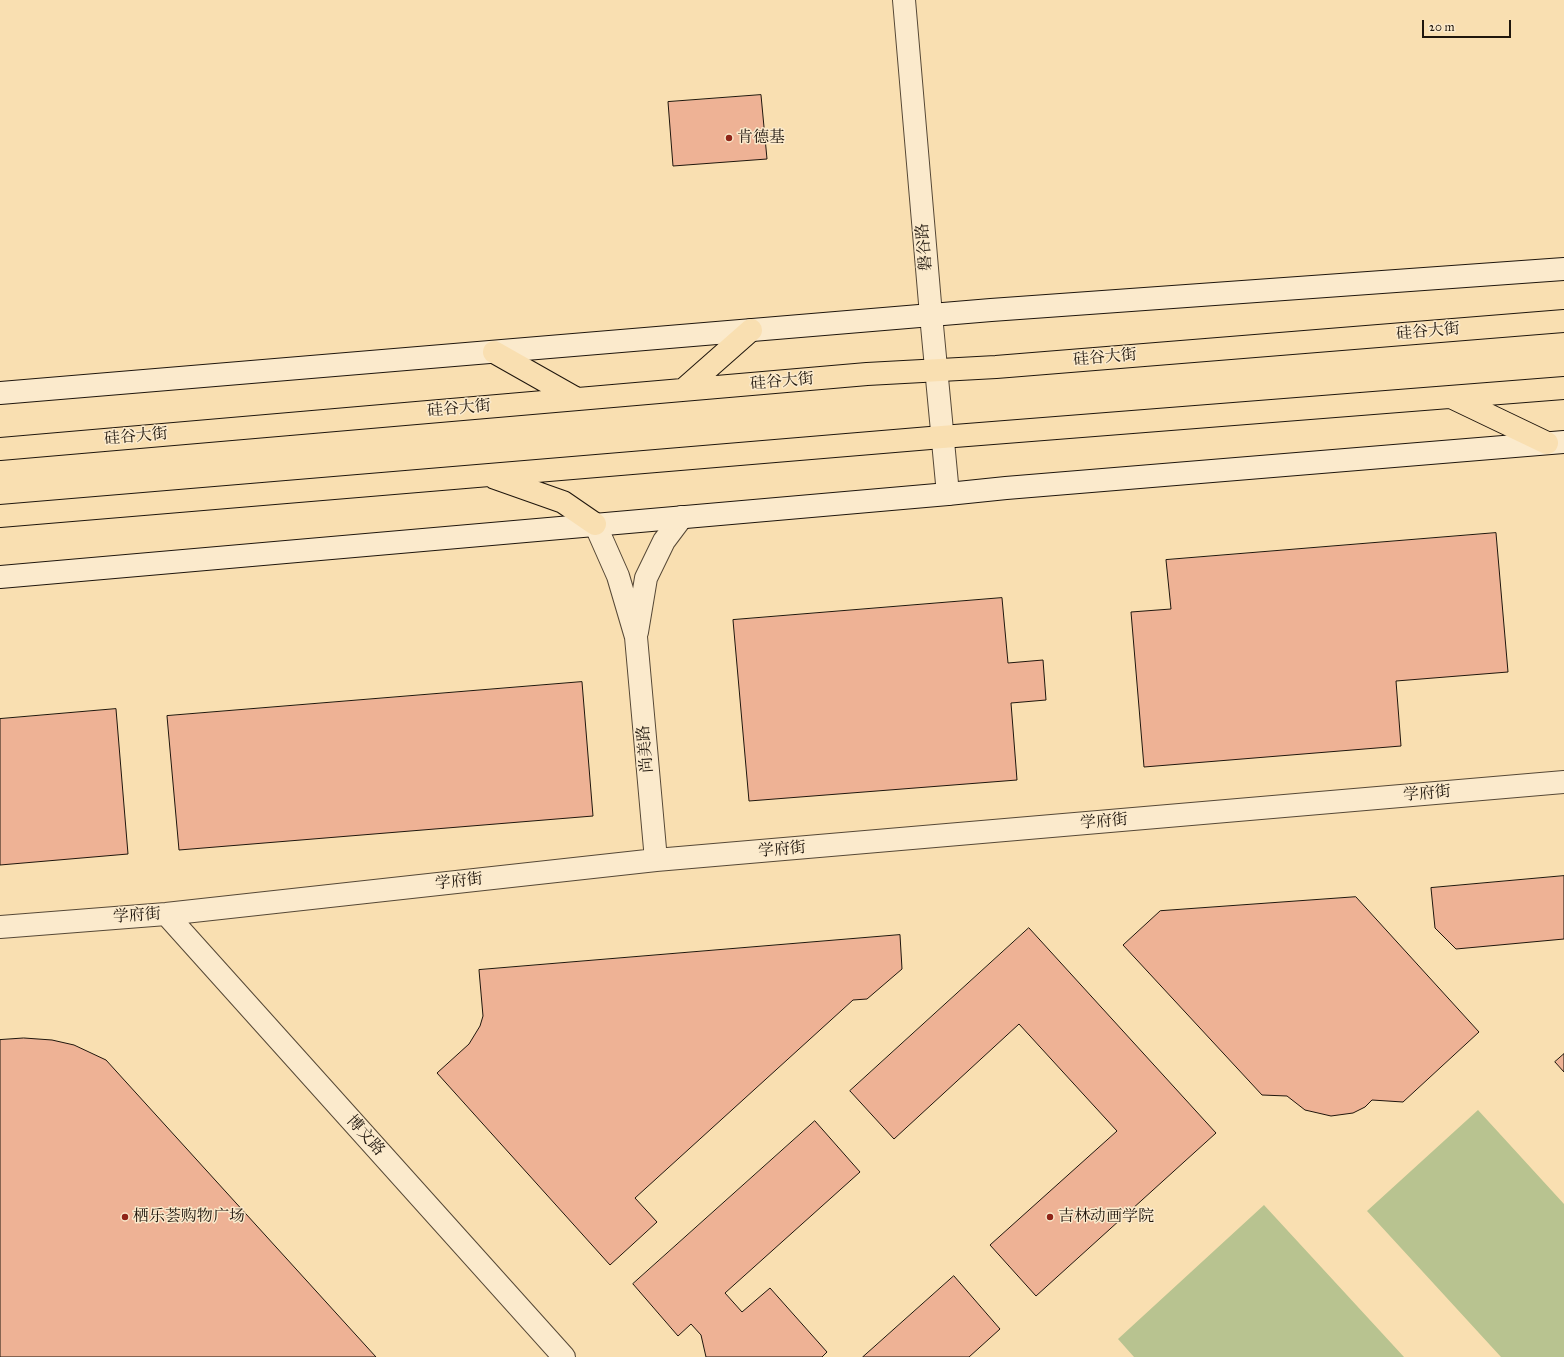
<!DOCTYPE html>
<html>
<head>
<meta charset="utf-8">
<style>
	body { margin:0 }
	#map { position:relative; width:1564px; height:1357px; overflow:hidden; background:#f9dfb1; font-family:"IM FELL Great Primer",serif }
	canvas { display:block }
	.scale { position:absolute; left:1422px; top:20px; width:89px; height:18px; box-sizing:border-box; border:2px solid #1f160d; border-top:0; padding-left:5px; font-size:12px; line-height:14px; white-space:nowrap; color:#1f160d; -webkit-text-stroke:3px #fbeacc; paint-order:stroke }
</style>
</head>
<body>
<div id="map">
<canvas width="1564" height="1357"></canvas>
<div class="scale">20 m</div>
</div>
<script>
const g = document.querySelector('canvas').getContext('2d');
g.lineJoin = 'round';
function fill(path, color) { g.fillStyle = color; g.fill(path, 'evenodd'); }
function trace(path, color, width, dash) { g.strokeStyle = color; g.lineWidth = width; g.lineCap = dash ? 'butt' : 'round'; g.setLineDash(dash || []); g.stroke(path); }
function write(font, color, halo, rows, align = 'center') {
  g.font = font + ' "IM FELL Great Primer","Noto Serif SC",serif'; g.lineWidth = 3; g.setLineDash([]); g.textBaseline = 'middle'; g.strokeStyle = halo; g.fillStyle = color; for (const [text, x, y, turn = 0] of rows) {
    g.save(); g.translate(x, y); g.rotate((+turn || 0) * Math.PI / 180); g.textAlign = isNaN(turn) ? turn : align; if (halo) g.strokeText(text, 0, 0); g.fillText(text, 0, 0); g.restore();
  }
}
const green = new Path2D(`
	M1478,1110L1564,1204V1357H1501L1367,1211Z
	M1264,1205L1404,1357H1134L1118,1339Z`);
const building = new Path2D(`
	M761,95L767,159L673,166L668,102Z
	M1496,533L1508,672L1396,681L1401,746L1144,767L1131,612L1171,609L1166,560Z
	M1002,598L1008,663L1043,660L1046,700L1011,703L1017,780L749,801L733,620Z
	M582,682L593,816L179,850L167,716Z
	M116,709L128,854L0,865V719Z
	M1564,876V939L1456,949L1435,928L1431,888Z
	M1356,897L1479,1032L1403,1102L1372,1100L1365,1107L1353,1113L1331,1116L1305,1110L1287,1096L1262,1095L1123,945L1160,911Z
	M1029,928L1216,1133L1036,1296L990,1245L1117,1131L1019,1024L894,1139L850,1091Z
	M900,935L902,969L867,999L853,1000L635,1198L657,1222L610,1265L437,1073L469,1044L480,1026L483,1016L479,970Z
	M24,1038L52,1040L74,1045L106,1060L376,1357H0V1040Z
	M1564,1054V1072L1555,1062Z
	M815,1121L860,1172L725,1293L742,1312L770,1288L827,1352L822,1357H706L701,1335L691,1324L678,1336L633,1284Z
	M954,1276L1000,1329L969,1357H863Z`);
const tertiary = new Path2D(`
	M904,0L931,315L948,494
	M595,524L618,576L636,637L656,860
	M637,632L646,578L664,541L682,517
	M166,914L564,1357
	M0,927L166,914L656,860L1564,782`);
const secondary = new Path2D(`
	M0,393L991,310L1564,269
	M0,577L948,494L1006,488L1564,442`);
const primary = new Path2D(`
	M494,352L577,399
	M683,390L751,330
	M1453,398L1547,443
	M0,449L867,374L996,367L1564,321
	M495,478L563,502L595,524
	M0,516L942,437L1564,388`);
const markers = [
	[729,138,4,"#8f2418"],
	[125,1217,4,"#8f2418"],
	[1050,1217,4,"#8f2418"]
];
const poiNames = [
	["肯德基",737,138],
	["栖乐荟购物广场",133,1217],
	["吉林动画学院",1058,1217]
];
const streetNames = [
	["磐谷路",925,247,-95],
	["硅谷大街",1428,332,-5],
	["硅谷大街",1105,358,-5],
	["硅谷大街",782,382,-5],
	["硅谷大街",459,409,-5],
	["硅谷大街",136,437,-5],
	["尚美路",646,749,-95],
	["学府街",1427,794,-5],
	["学府街",1104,822,-5],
	["学府街",782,850,-5],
	["学府街",459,882,-6],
	["学府街",137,916,-4],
	["博文路",365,1136,48]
];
fill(green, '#b8c390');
fill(building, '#eeb295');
trace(building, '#1f160d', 1);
trace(tertiary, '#564836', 24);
trace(secondary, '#1f160d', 24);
trace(primary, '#1f160d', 24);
trace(tertiary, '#fbeacc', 22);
trace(secondary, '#fbeacc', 22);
trace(primary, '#f9dfb1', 22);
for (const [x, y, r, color] of markers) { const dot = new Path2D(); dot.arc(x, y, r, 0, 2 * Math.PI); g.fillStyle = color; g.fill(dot); trace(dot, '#fbeacc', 1.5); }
write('16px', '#1f160d', '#fbeacc', poiNames, 'left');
write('16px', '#1f160d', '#fbeacc', streetNames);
</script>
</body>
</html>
